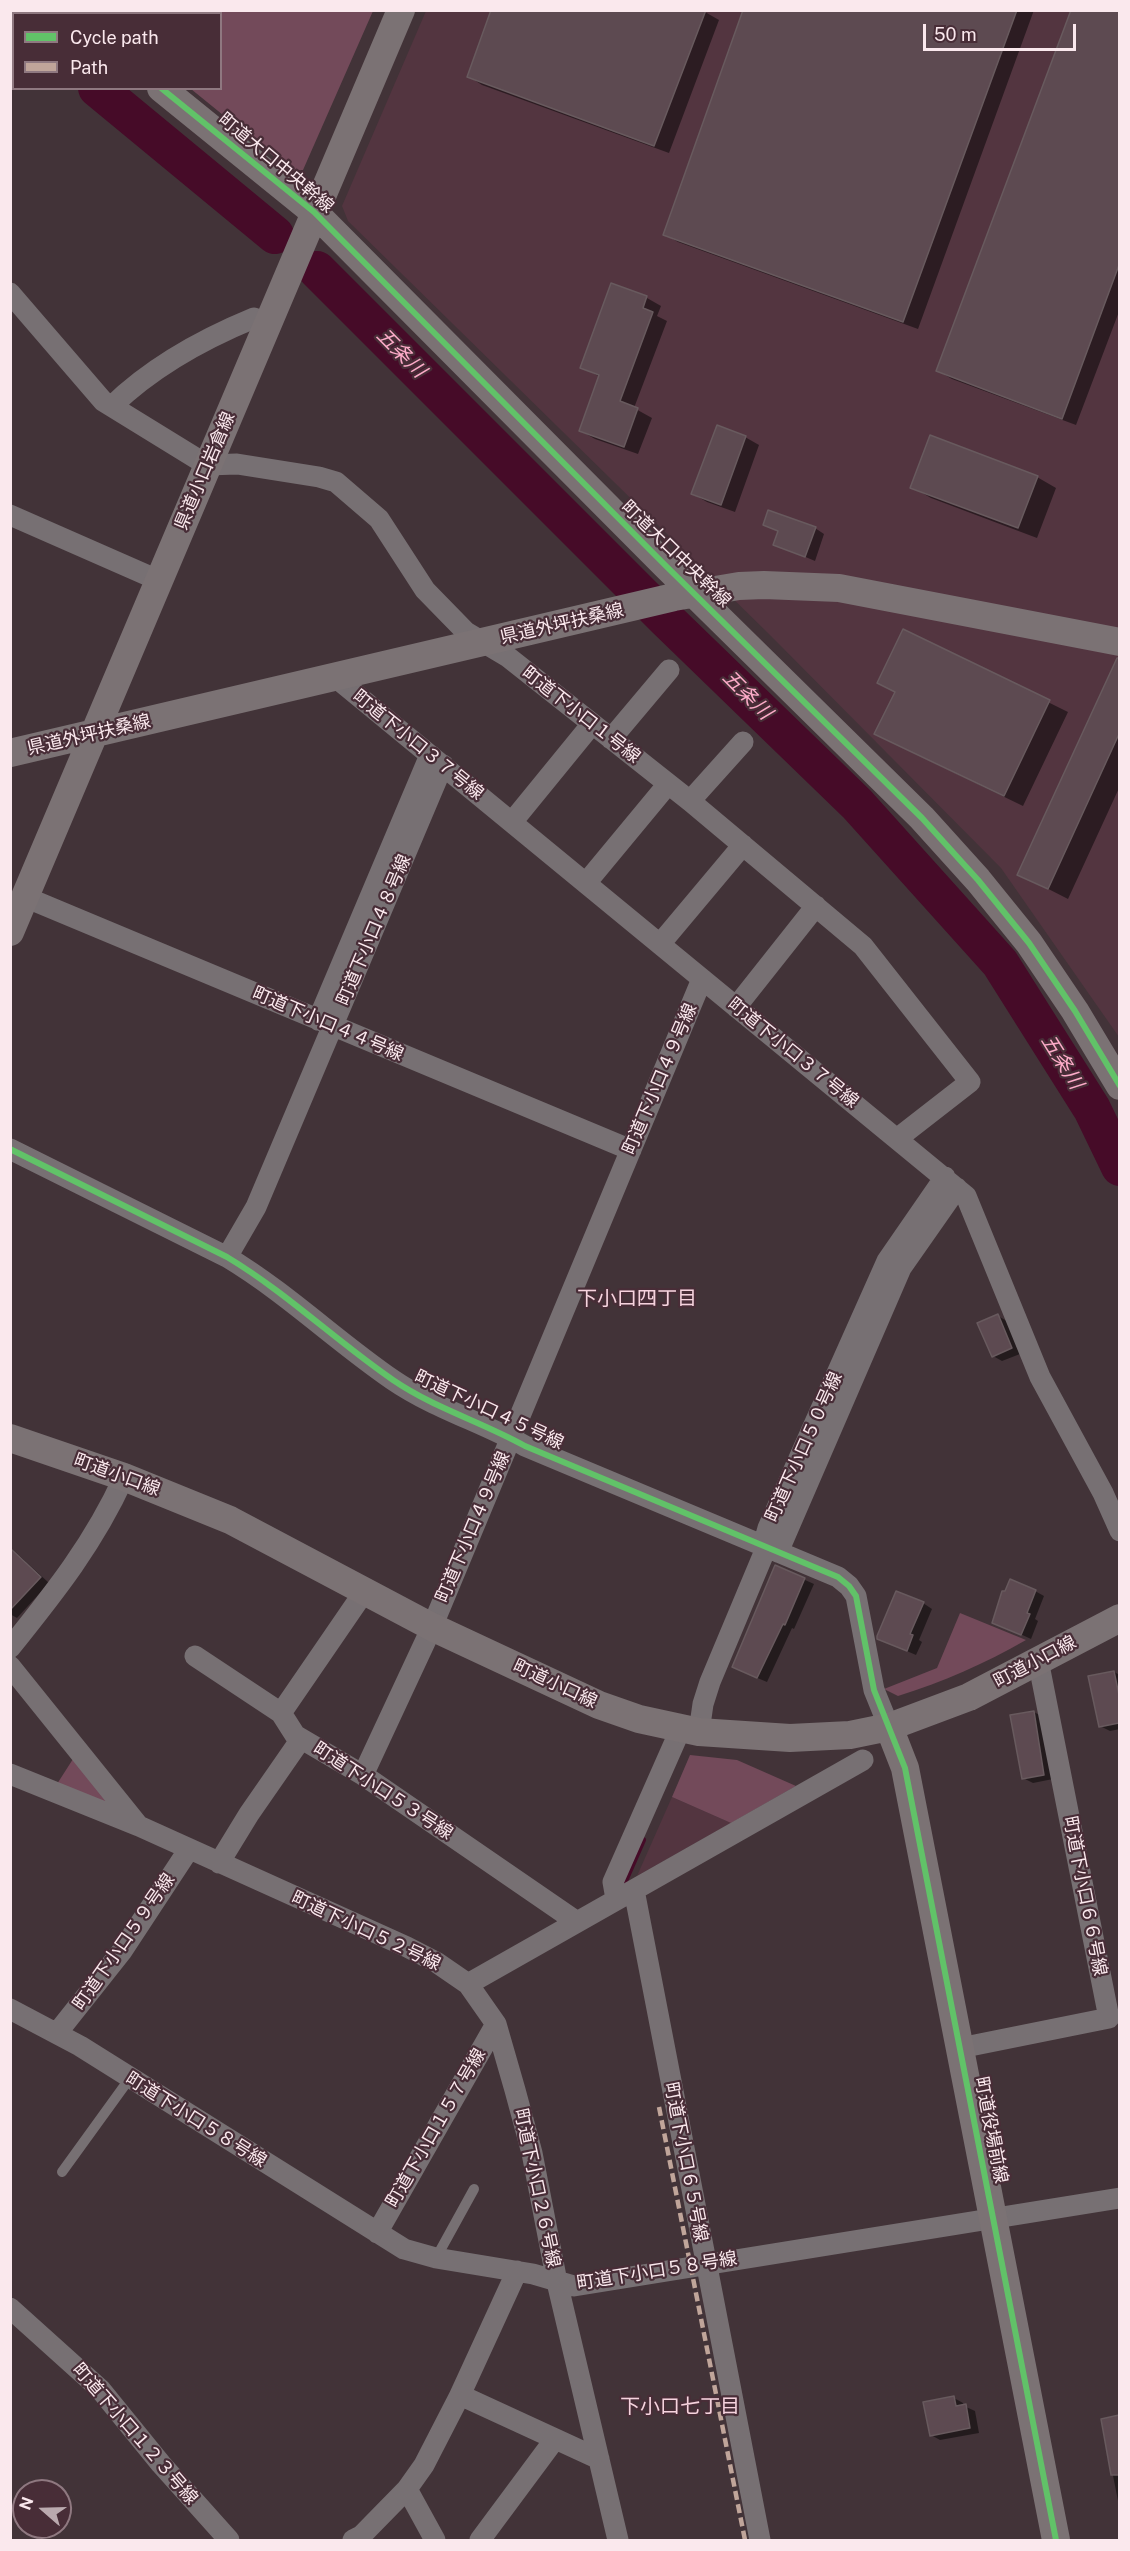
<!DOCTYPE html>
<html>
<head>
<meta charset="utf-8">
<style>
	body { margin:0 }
	#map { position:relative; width:1130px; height:2551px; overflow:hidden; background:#423338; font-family:"Public Sans",sans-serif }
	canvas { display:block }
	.frame { position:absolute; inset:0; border:12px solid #fae8ed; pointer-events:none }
	.legend { position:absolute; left:12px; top:12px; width:210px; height:78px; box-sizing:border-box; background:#482d37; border:2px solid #8f7880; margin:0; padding:8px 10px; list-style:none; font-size:18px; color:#fae8ed }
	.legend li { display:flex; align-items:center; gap:12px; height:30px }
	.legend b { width:30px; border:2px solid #8f7880 }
	.north { position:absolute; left:12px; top:2479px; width:60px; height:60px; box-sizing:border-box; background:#482d37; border:2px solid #8f7880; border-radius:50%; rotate:290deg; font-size:16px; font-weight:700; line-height:24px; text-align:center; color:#fae8ed }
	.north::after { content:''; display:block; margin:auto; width:21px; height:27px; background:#baa9ae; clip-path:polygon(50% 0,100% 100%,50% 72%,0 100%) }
	.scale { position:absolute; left:923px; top:24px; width:153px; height:27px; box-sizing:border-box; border:3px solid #fae8ed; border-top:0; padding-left:8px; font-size:18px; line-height:21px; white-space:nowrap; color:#fae8ed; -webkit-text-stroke:4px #482d37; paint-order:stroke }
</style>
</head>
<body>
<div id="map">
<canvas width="1130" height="2551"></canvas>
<div class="frame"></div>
<ul class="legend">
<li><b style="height:8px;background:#61c268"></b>Cycle path</li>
<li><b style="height:8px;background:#c0a59a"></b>Path</li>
</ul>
<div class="north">N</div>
<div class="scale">50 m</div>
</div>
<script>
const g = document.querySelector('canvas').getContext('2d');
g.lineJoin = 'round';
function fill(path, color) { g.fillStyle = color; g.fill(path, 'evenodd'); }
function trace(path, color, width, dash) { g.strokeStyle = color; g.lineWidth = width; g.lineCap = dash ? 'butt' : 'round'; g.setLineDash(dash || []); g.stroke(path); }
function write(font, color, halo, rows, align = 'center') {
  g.font = font + ' "Public Sans","Noto Sans JP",sans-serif'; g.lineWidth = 4.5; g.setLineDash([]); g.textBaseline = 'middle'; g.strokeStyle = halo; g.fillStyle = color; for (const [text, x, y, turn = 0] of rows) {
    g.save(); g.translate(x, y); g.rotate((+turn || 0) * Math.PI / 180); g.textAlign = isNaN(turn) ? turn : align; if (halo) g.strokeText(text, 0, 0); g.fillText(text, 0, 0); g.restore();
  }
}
const built = new Path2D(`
	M426,11H1119V1037L1001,868L771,636L348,221L342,206Z
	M672,1797L731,1823L637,1876Z`);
const green = new Path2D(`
	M97,11H373L303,170L292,171L191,89L220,88V14H100Z
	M960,1613L1026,1640C984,1664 943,1682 898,1696L884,1689L937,1668Z
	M690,1755L737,1760L796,1786L731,1823L672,1797Z
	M73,1759L107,1801L104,1803L57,1784Z`);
const shadow = new Path2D(`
	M745,10H1034L918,329L678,242L664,234Z
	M1073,10H1120V309L1076,425L952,379L938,371Z
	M705,12L719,20L669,153L482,85L468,76Z
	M612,285L647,298L661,306L657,316L667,321L634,408L652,418L638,454L595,439L581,431L600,377L582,367Z
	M745,437L759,445L735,512L707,502L693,494Z
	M1037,477L1056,488L1037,538L931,498L912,487Z
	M764,524L815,528L824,534L815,561L775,544L779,532Z
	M904,631L1068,712L1023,806L895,744L896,693Z
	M1109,680L1120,684V786L1068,899L1019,874Z
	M998,1316L1007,1321L1020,1354L1002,1361L993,1356Z
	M10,1547L49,1583L17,1618L10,1614Z
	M776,1567L814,1584L794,1629L792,1628L767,1682L743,1672Z
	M1035,1591L1044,1596L1035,1619L1038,1621L1031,1639L1001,1625Z
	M923,1603L932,1609L919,1640L922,1642L916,1655L888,1643Z
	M1114,1672L1120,1675V1729L1110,1731L1100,1726Z
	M1034,1712L1043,1717L1053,1779L1033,1783L1023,1778Z
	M954,2398L963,2403L964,2406L975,2411L979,2433L940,2440L931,2435Z
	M1120,2416V2511L1102,2420Z`);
const stream = new Path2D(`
	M627,1889L625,1881L643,1840`);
const river = new Path2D(`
	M10,18L14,21
	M97,88L275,235
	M317,270L666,619L857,804L1000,963L1092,1109L1120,1167`);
const building = new Path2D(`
	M491,10H706L654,146L467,77Z
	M743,10H1017L903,322L663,235Z
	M1071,10H1119V265L1062,419L936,371Z
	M611,283L647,296L643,308L653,312L620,401L638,408L624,447L579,431L599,375L580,368Z
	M717,425L746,436L721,505L691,494Z
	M930,435L1038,476L1018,528L910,488Z
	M768,510L816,527L805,557L773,545L778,531L763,525Z
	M903,629L1050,700L1004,796L874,734L895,692L877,683Z
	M1117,658H1119V734L1048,889L1017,875Z
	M998,1314L1012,1348L992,1357L977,1323Z
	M10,1548L41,1577L10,1610Z
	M775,1565L805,1578L785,1625L783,1624L757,1678L732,1667Z
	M1010,1579L1036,1590L1027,1613L1030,1614L1021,1635L992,1623L1002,1591H1005Z
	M896,1591L924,1602L910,1634L913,1635L907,1651L877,1639V1636Z
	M1114,1671L1119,1695V1723L1099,1727L1088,1676Z
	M1034,1711L1044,1775L1022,1779L1010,1715Z
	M954,2396L956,2406L966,2404L970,2428L930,2436L923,2402Z
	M1119,2415V2475H1111L1101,2419Z`);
const lane = new Path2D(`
	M62,2172L130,2078
	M436,2258L474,2189`);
const street = new Path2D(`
	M10,293L103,401L207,465L237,464L319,477L336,482L379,519L425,590L466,632L508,657L690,801L863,946L970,1082L898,1138
	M112,406C151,368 203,339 254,318L267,323
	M10,515L158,580
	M335,677L966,1196L1040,1377L1103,1493L1120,1531
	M611,739L669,670
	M690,801L743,742
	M512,822L592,724
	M586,883L668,784
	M25,897L631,1150
	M660,944L743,845
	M736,1007L816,906
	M318,1020L430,755
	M10,1149L227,1257C287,1293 336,1341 393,1380C434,1408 482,1422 525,1446L838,1577L849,1586L856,1596L874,1690L889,1727
	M227,1257L256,1207L443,765
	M778,1552L901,1268L957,1188
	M10,1648C55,1592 94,1543 124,1477
	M195,1656L281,1713L295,1735L363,1775L577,1922
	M10,1666L138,1825
	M281,1713L364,1592
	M699,1732L703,1704L710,1682L764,1553L763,1546L768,1528L887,1261L945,1177
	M10,1774L139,1826L407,1947L436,1962L468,1984L863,1760
	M363,1775L432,1627L702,979
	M219,1863L249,1814L301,1739
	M634,1890L760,2540
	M616,1899L613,1882L681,1728
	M468,1984L496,2024L515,2090L532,2153L557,2282L618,2540
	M10,2009L80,2046L404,2249L436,2258L533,2274L574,2286L1120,2198
	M57,2033L122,1951L189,1849
	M960,2048L1109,2018L1038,1660
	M377,2233L496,2024
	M10,2308L100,2389L161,2464L229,2540
	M460,2395L517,2271
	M407,2489L435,2540
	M353,2540L361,2536L407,2489L424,2465L460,2395L599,2459
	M480,2540L555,2439`);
const secondary = new Path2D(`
	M67,10L71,14
	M161,88L314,212L666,566L922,818L978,880L1029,943L1075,1011L1120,1086
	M10,753L674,597L739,586L764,585L839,588L1120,642
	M10,932L401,10
	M10,1438L124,1477L230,1520L432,1627L599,1705L639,1719L699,1732L790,1738L850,1735L889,1727L969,1697L1120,1618
	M889,1727L905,1768L1056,2540`);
const quiet = new Path2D(`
	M659,2107L745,2540`);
const cycleway = new Path2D(`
	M161,88L314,212L666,566L922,818L978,880L1029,943L1075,1011L1120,1086
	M10,1149L227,1257C287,1293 336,1341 393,1380C434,1408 482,1422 525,1446L838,1577L849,1586L856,1596L874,1690L905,1768L1056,2540`);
const streetNames = [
	["町道大口中央幹線",276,163,40],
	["県道小口岩倉線",205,471,-67],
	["町道大口中央幹線",676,554,44],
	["県道外坪扶桑線",562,624,-13],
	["町道下小口１号線",581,715,38],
	["県道外坪扶桑線",89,735,-13],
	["町道下小口３７号線",418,745,39],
	["町道下小口４８号線",374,930,-67],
	["町道下小口４４号線",328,1024,23],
	["町道下小口３７号線",793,1053,39],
	["町道下小口４９号線",660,1079,-67],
	["町道下小口４５号線",489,1410,25],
	["町道下小口５０号線",804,1447,-66],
	["町道小口線",117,1475,20],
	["町道下小口４９号線",473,1527,-67],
	["町道小口線",1035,1662,-28],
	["町道小口線",555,1684,25],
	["町道下小口５３号線",383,1791,33],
	["町道下小口６６号線",1085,1896,79],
	["町道下小口５２号線",366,1931,25],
	["町道下小口５９号線",124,1942,-55],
	["町道下小口５８号線",196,2120,32],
	["町道下小口１５７号線",436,2128,-60],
	["町道役場前線",991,2130,79],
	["町道下小口６５号線",686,2162,79],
	["町道下小口２６号線",537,2188,78],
	["町道下小口５８号線",657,2271,-9],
	["町道下小口１２３号線",135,2434,49]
];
const waterNames = [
	["五条川",401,353,45],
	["五条川",747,695,45],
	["五条川",1062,1062,58]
];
const neighbourhoodNames = [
	["下小口四丁目",637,1299],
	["下小口七丁目",680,2407]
];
fill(built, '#533540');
fill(green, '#734a5a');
fill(shadow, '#0007');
trace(stream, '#460b28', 6);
trace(river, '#460b28', 38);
fill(building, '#5d4a51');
trace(building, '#685a5e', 1.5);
trace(lane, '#777073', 10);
trace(street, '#777073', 21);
trace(secondary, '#7b7274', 28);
trace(quiet, '#c0a59a', 4.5, [9, 4.5]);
trace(cycleway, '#61c268', 6);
write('18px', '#fae8ed', '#482d37', streetNames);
write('italic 20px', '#fcabc8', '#482d37', waterNames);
write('20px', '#f6d3de', '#482d37', neighbourhoodNames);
</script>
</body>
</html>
